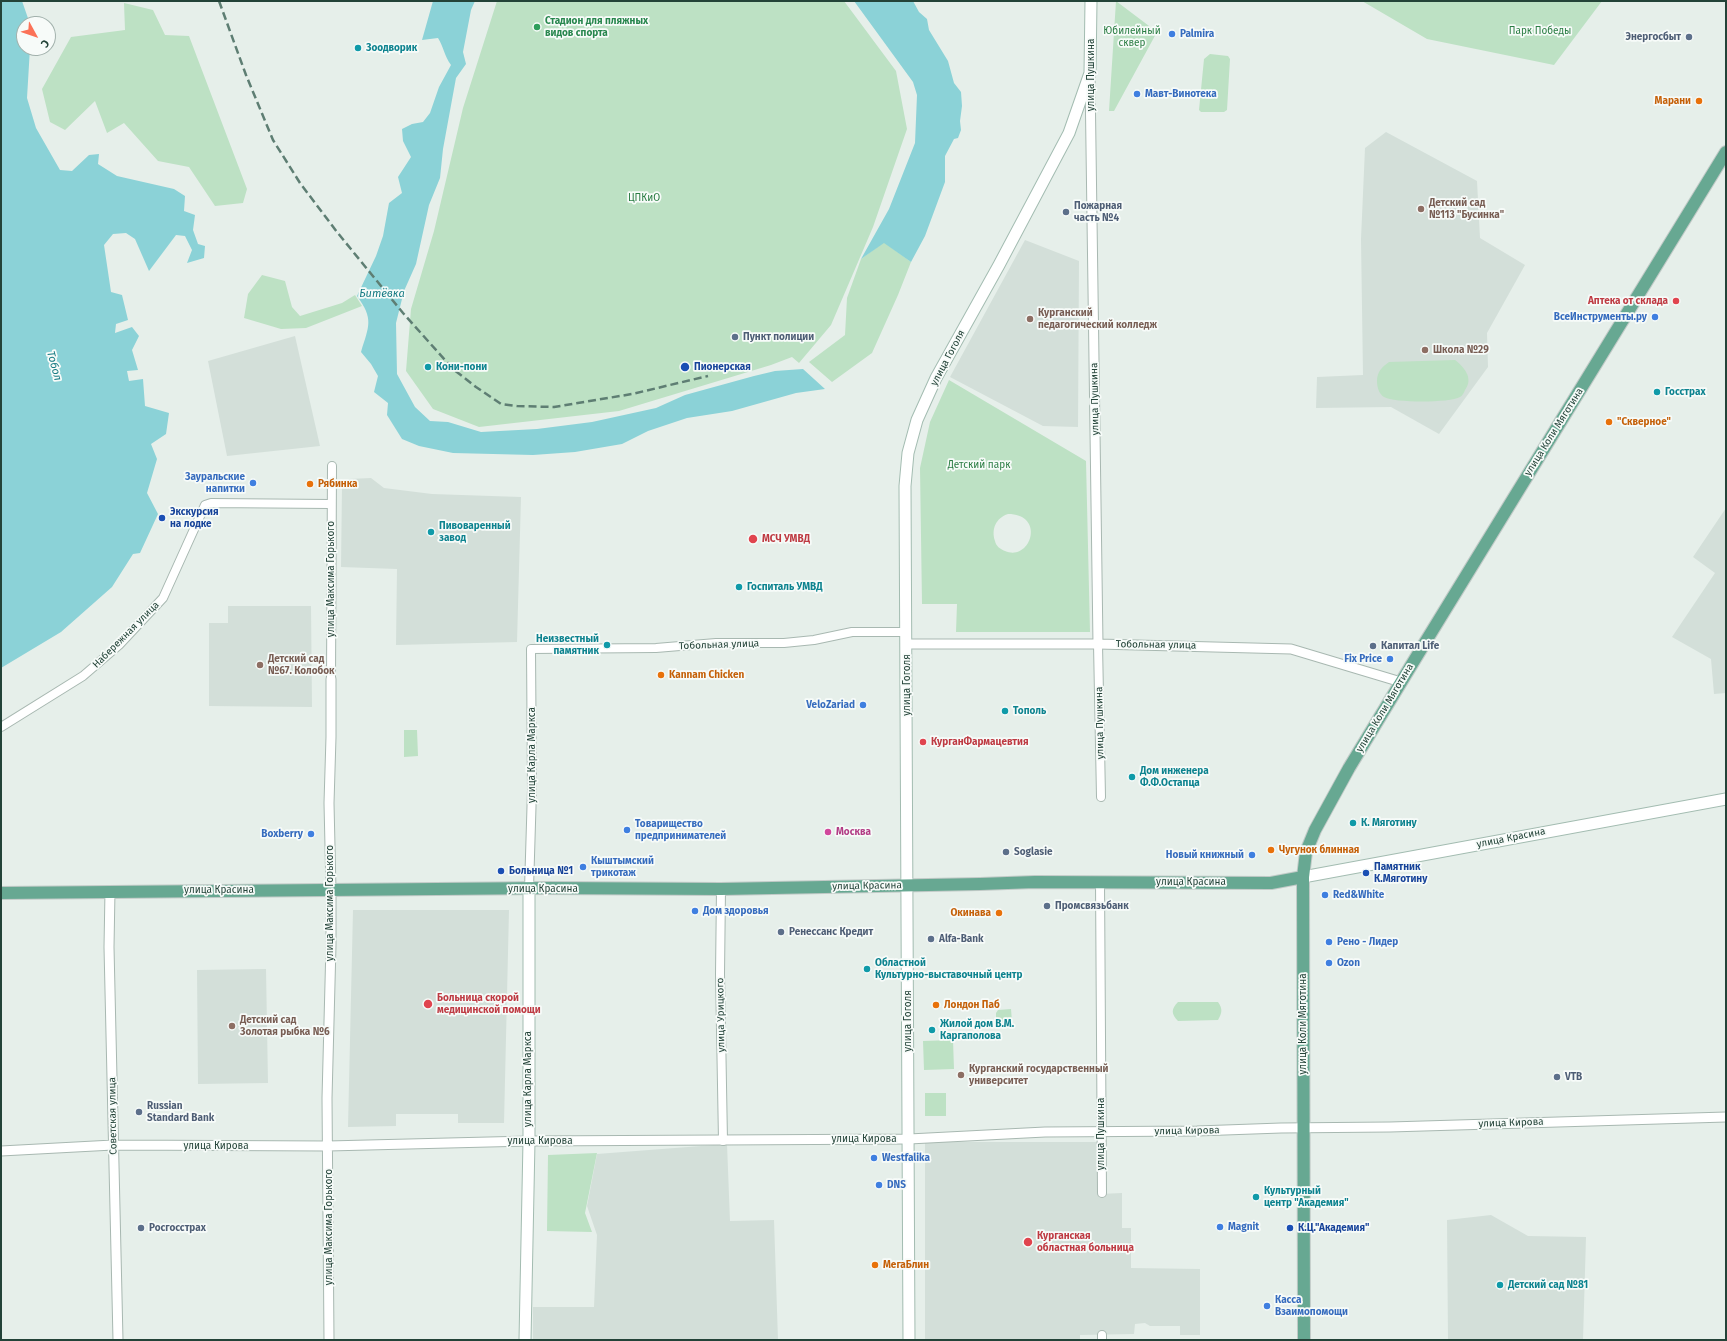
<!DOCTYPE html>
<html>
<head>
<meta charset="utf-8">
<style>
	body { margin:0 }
	#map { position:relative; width:1727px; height:1341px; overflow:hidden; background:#e6efea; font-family:"Fira Sans",sans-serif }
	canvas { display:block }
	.frame { position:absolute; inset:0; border:2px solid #234338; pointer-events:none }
	.north { position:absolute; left:16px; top:16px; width:40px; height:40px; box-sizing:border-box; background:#f7fbf9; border:1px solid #a2b1ac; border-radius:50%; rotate:130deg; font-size:11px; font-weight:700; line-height:16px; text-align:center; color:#234338 }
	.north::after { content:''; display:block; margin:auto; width:14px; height:18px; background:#fb7258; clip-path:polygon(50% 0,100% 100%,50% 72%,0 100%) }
</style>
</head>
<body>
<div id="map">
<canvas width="1727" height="1341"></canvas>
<div class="frame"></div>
<div class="north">С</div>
</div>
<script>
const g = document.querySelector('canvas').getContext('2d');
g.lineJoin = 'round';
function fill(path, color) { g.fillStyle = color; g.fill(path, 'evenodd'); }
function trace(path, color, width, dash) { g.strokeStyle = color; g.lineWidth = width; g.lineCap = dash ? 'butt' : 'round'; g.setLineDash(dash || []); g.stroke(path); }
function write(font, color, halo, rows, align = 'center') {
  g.font = font + ' "Fira Sans",sans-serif'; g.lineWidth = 3.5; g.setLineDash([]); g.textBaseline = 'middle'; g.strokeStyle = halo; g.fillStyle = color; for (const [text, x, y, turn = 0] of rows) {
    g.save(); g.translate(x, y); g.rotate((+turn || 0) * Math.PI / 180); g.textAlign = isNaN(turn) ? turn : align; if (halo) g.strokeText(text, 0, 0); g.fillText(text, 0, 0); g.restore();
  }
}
const built = new Path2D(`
	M1386,132L1477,181L1480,238L1525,265L1487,333L1488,367L1439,434L1391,407L1316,408L1317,377L1363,375L1361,239L1365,148Z
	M1025,240L1079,261L1078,427L1043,426L950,377Z
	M295,336L320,446L227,456L208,361Z
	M371,478L384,488L432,494L521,497L517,642L396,645L397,569L341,567L342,487L349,479Z
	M1726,508V693L1714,694L1711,659L1672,637L1715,573L1693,557Z
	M228,606H311L312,707L209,706V623H228Z
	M353,910H509L504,1123H458V1114H396V1126L348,1127Z
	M266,969L268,1083L198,1084L197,970Z
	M925,1142H1100V1194L1122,1193V1228H1131V1268L1200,1269V1335H1180V1326H1150L1145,1323L1135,1324L1134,1334L1080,1335V1340H925Z
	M727,1144L730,1221L774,1220L778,1340H533V1307H594L597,1235L587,1206L597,1154Z
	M1491,1215L1528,1236L1586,1237L1583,1340H1448L1447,1220Z`);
const green = new Path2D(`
	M497,1H844L896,71L907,129L873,227L831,325L799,363L792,357L771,365L619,411L479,427L433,409L406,371L411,309L434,231L463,108Z
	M1116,1L1157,32L1114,111H1109Z
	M1362,1H1602L1554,65L1427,39Z
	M124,3L153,10L165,35L189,36L247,189L243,203L215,206L189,167L158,161L124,123L107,133L95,101L65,130L50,122L42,89L71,37L125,30Z
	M1210,54L1228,56L1230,59L1227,110L1224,112H1201L1199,110L1204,59Z
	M884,242L911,262L898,295L872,353L832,382L809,362L845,335L847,298L861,259Z
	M262,275L285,281L292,307L300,316L342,303L355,295L362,306L306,328L281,329L244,318L248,294Z
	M1455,360C1464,367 1474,378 1465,390C1464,393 1462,396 1460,397C1450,403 1394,403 1384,397C1379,394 1377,387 1377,381C1377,372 1382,367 1389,362Z
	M949,380L1086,461L1090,632H956L957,604H922L920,468L930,422ZM1008,514C1046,514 1031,562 1005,551C1000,549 996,546 995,541C991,529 996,518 1008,514Z
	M404,730H417L418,756L404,757Z
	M1178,1002H1218C1223,1009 1222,1013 1218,1020L1178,1021C1171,1014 1171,1009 1178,1002Z
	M1011,1009L1012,1022L996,1023V1013L998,1010Z
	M953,1040L954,1069L924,1070L923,1041Z
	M946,1093V1116H925V1093Z
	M597,1153L585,1213L592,1232L547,1231L548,1155Z`);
const water = new Path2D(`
	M1,1H22L30,24H24V48H30L27,98L36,128L60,170L72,171L89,155L99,154L98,164L117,176L174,189L185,196L184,211L195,215L193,230L198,244L205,246L204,258L187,263L192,250L185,236L176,235L149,271L135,239L126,233L113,234L104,245L111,292L122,295L128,320L116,324L115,333L132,327L139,336L132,350L138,370L127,371L129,381L143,379L145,406L169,413L166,434L151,444L157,459L147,493L158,514L140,553L133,554L112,587L61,632L1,668Z
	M433,1H475L471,10L463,52L466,64L456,78L443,149L440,178L429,205L416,264L404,291L396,323L397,374L415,407L430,421L448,422L481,432L537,429L592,422L656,408L685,395L754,376L775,371L803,369L825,389L796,393L732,411L687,418L648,431L622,444L575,452L533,455L453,453L419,446L402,439L387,415L388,403L374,392L378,376L371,364L361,352C369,326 374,319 357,296L376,256L383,236L389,203L402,193L398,177L411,157L403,141L402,129L412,124L423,122L430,113L439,87L451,65C444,55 444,48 438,38L422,40Z
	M854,1H913L919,12L927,19L929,30L948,61L954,83L961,92L962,106L960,121L961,130L958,138L954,139L945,156V182L925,236L911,262L884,243L861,259L889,209L915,143L917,95L913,82Z`);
const minor = new Path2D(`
	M1098,644L1101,797
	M331,679L332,466
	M1,727L83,676L119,645L163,598L205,505L211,503L330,504
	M1100,882L1102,1193
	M529,889L532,790L531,649L656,648L716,643H784L814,640L852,632H906
	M721,889L720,974L723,1141
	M1102,1340V1335`);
const tertiary = new Path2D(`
	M1090,77L1098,644
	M907,644H1098L1291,649L1401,682
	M110,891L109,947L118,1340
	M1,1151L113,1145L328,1146L529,1141L909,1139L1045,1132L1197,1131L1281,1128L1390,1127L1726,1117
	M329,1340L327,1098L331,945V890L329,803L331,737V679`);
const secondary = new Path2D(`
	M1303,877L1726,799
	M525,1340L529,1141V889
	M909,1340L905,486L908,453L917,420L936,378L999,265L1069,133L1090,73L1091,1`);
const primary = new Path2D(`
	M1,893L545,888L721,889L980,884L1035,882L1271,883L1303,877
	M1304,1340L1303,877L1306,852L1315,830L1349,768L1426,641L1726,152`);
const rail = new Path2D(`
	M219,1L246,75L273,140L300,183L337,232L403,313L453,369L476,387L501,404L517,406L554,407L632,394L708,376`);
const markers = [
	[537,27,4,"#2e9e5b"],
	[1172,34,4,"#3f7fe0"],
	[1689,37,4,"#5c6f8a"],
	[358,48,4,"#0f9aa8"],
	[1137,94,4,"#3f7fe0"],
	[1699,101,4,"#e8710a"],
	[1421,209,4,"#8d6e63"],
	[1066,212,4,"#5c6f8a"],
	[1676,301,4,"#e0444e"],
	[1655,317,4,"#3f7fe0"],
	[1030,319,4,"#8d6e63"],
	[735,337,4,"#5c6f8a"],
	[1425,350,4,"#8d6e63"],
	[428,367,4,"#0f9aa8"],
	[685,367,5,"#1a4fb4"],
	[1657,392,4,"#0f9aa8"],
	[1609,422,4,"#e8710a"],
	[253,483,4,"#3f7fe0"],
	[310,484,4,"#e8710a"],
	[162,518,4,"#1a4fb4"],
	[431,532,4,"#0f9aa8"],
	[753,539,5,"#e0444e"],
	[739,587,4,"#0f9aa8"],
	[607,645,4,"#0f9aa8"],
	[1373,646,4,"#5c6f8a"],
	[1390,659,4,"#3f7fe0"],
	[260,665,4,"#8d6e63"],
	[661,675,4,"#e8710a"],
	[863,705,4,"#3f7fe0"],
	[1005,711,4,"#0f9aa8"],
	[923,742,4,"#e0444e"],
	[1132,777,4,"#0f9aa8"],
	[1353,823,4,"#0f9aa8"],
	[627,830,4,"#3f7fe0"],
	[828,832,4,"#d1479c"],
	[311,834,4,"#3f7fe0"],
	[1271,850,4,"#e8710a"],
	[1006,852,4,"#5c6f8a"],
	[1252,855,4,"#3f7fe0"],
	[583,867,4,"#3f7fe0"],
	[501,871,4,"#1a4fb4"],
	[1366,873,4,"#1a4fb4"],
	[1325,895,4,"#3f7fe0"],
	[1047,906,4,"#5c6f8a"],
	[695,911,4,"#3f7fe0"],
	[999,913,4,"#e8710a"],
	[781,932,4,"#5c6f8a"],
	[931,939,4,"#5c6f8a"],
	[1329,942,4,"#3f7fe0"],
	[1329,963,4,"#3f7fe0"],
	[867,969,4,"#0f9aa8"],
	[428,1004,5,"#e0444e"],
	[936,1005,4,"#e8710a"],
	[232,1026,4,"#8d6e63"],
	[932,1030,4,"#0f9aa8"],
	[961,1075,4,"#8d6e63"],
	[1557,1077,4,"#5c6f8a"],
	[139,1112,4,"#5c6f8a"],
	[874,1158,4,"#3f7fe0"],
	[879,1185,4,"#3f7fe0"],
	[1256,1197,4,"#0f9aa8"],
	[1220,1227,4,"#3f7fe0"],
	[141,1228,4,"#5c6f8a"],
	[1290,1228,4,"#1a4fb4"],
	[1028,1242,5,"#e0444e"],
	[875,1265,4,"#e8710a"],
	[1500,1285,4,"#0f9aa8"],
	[1267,1306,4,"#3f7fe0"]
];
const leisureNames = [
	["Стадион для пляжных",545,21],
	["видов спорта",545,33]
];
const parkNames = [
	["Юбилейный",1132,31],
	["сквер",1132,43],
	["Парк Победы",1540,31],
	["ЦПКиО",644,198],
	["Детский парк",979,465]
];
const shopNames = [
	["Palmira",1180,34],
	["Мавт-Винотека",1145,94],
	["ВсеИнструменты.ру",1647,317,"right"],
	["Зауральские",245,477,"right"],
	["напитки",245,489,"right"],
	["Fix Price",1382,659,"right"],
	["VeloZariad",855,705,"right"],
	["Товарищество",635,824],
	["предпринимателей",635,836],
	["Boxberry",303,834,"right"],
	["Новый книжный",1244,855,"right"],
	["Кыштымский",591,861],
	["трикотаж",591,873],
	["Red&White",1333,895],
	["Дом здоровья",703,911],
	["Рено - Лидер",1337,942],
	["Ozon",1337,963],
	["Westfalika",882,1158],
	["DNS",887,1185],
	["Magnit",1228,1227],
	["Касса",1275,1300],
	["Взаимопомощи",1275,1312]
];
const serviceNames = [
	["Энергосбыт",1681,37,"right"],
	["Пожарная",1074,206],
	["часть №4",1074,218],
	["Пункт полиции",743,337],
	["Капитал Life",1381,646],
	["Soglasie",1014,852],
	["Промсвязьбанк",1055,906],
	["Ренессанс Кредит",789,932],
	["Alfa-Bank",939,939],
	["VTB",1565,1077],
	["Russian",147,1106],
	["Standard Bank",147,1118],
	["Росгосстрах",149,1228]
];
const cultureNames = [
	["Зоодворик",366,48],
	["Кони-пони",436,367],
	["Госстрах",1665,392],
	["Пивоваренный",439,526],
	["завод",439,538],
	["Госпиталь УМВД",747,587],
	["Неизвестный",599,639,"right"],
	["памятник",599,651,"right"],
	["Тополь",1013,711],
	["Дом инженера",1140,771],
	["Ф.Ф.Остапца",1140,783],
	["К. Мяготину",1361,823],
	["Областной",875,963],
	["Культурно-выставочный центр",875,975],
	["Жилой дом В.М.",940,1024],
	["Каргаполова",940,1036],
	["Культурный",1264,1191],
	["центр \"Академия\"",1264,1203],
	["Детский сад №81",1508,1285]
];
const streetNames = [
	["улица Пушкина",1091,75,-90],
	["улица Гоголя",948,358,-62],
	["улица Пушкина",1095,399,-91],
	["улица Коли Мяготина",1554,432,-58],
	["улица Максима Горького",331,579,-90],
	["Набережная улица",126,635,-45],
	["Тобольная улица",719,645,-2],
	["Тобольная улица",1156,645,1],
	["улица Гоголя",907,685,-90],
	["улица Коли Мяготина",1385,708,-59],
	["улица Пушкина",1100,723,-91],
	["улица Карла Маркса",532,755,-90],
	["улица Красина",1511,838,-11],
	["улица Красина",1191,882],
	["улица Красина",867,886,-1],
	["улица Красина",543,889],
	["улица Красина",219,890],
	["улица Максима Горького",330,903,-90],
	["улица Урицкого",721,1015,-91],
	["улица Гоголя",908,1021,-90],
	["улица Коли Мяготина",1303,1024,-90],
	["улица Карла Маркса",528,1079,-90],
	["Советская улица",113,1116,-91],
	["улица Кирова",1511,1123,-2],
	["улица Кирова",1187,1131,-1],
	["улица Пушкина",1101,1134,-90],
	["улица Кирова",864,1139],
	["улица Кирова",540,1141],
	["улица Кирова",216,1146],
	["улица Максима Горького",329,1227,-90]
];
const foodNames = [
	["Марани",1691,101,"right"],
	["\"Скверное\"",1617,422],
	["Рябинка",318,484],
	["Kannam Chicken",669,675],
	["Чугунок блинная",1279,850],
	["Окинава",991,913,"right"],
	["Лондон Паб",944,1005],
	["МегаБлин",883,1265]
];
const educationNames = [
	["Детский сад",1429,203],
	["№113 \"Бусинка\"",1429,215],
	["Курганский",1038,313],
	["педагогический колледж",1038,325],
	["Школа №29",1433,350],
	["Детский сад",268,659],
	["№67. Колобок",268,671],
	["Детский сад",240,1020],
	["Золотая рыбка №6",240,1032],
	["Курганский государственный",969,1069],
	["университет",969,1081]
];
const healthNames = [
	["Аптека от склада",1668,301,"right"],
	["МСЧ УМВД",762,539],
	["КурганФармацевтия",931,742],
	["Больница скорой",437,998],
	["медицинской помощи",437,1010],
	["Курганская",1037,1236],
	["областная больница",1037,1248]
];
const transitNames = [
	["Пионерская",694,367],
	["Экскурсия",170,512],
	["на лодке",170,524],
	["Памятник",1374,867],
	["К.Мяготину",1374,879],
	["Больница №1",509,871],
	["К.Ц.\"Академия\"",1298,1228]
];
const hotelNames = [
	["Москва",836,832]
];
const waterNames = [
	["Битёвка",382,294],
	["Тобол",54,366,75]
];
fill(built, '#d3dfd9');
fill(green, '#bde1c4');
fill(water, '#8bd2d7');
trace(minor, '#a8b8b1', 10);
trace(tertiary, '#a8b8b1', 11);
trace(secondary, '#a3bcb1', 13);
trace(primary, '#c1cac7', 14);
trace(minor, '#fff', 8);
trace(tertiary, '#fff', 9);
trace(secondary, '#fff', 11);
trace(primary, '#67a892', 12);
trace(rail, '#5e7e73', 2.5, [8, 4]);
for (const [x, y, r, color] of markers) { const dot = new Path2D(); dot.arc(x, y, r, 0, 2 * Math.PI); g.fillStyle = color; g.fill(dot); trace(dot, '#f7fbf9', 1.5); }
write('bold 10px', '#27864d', '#f7fbf9', leisureNames, 'left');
write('10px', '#2a7d43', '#f7fbf9', parkNames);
write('bold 10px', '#366cbe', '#f7fbf9', shopNames, 'left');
write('bold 10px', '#4e5e75', '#f7fbf9', serviceNames, 'left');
write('bold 10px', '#0d838f', '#f7fbf9', cultureNames, 'left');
write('10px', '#234338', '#f7fbf9', streetNames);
write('bold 10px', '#c56008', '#f7fbf9', foodNames, 'left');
write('bold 10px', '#785e54', '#f7fbf9', educationNames, 'left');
write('bold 10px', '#be3a42', '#f7fbf9', healthNames, 'left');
write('bold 10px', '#164399', '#f7fbf9', transitNames, 'left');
write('bold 10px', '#b23c85', '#f7fbf9', hotelNames, 'left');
write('italic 11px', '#187c84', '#f7fbf9', waterNames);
</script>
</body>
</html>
